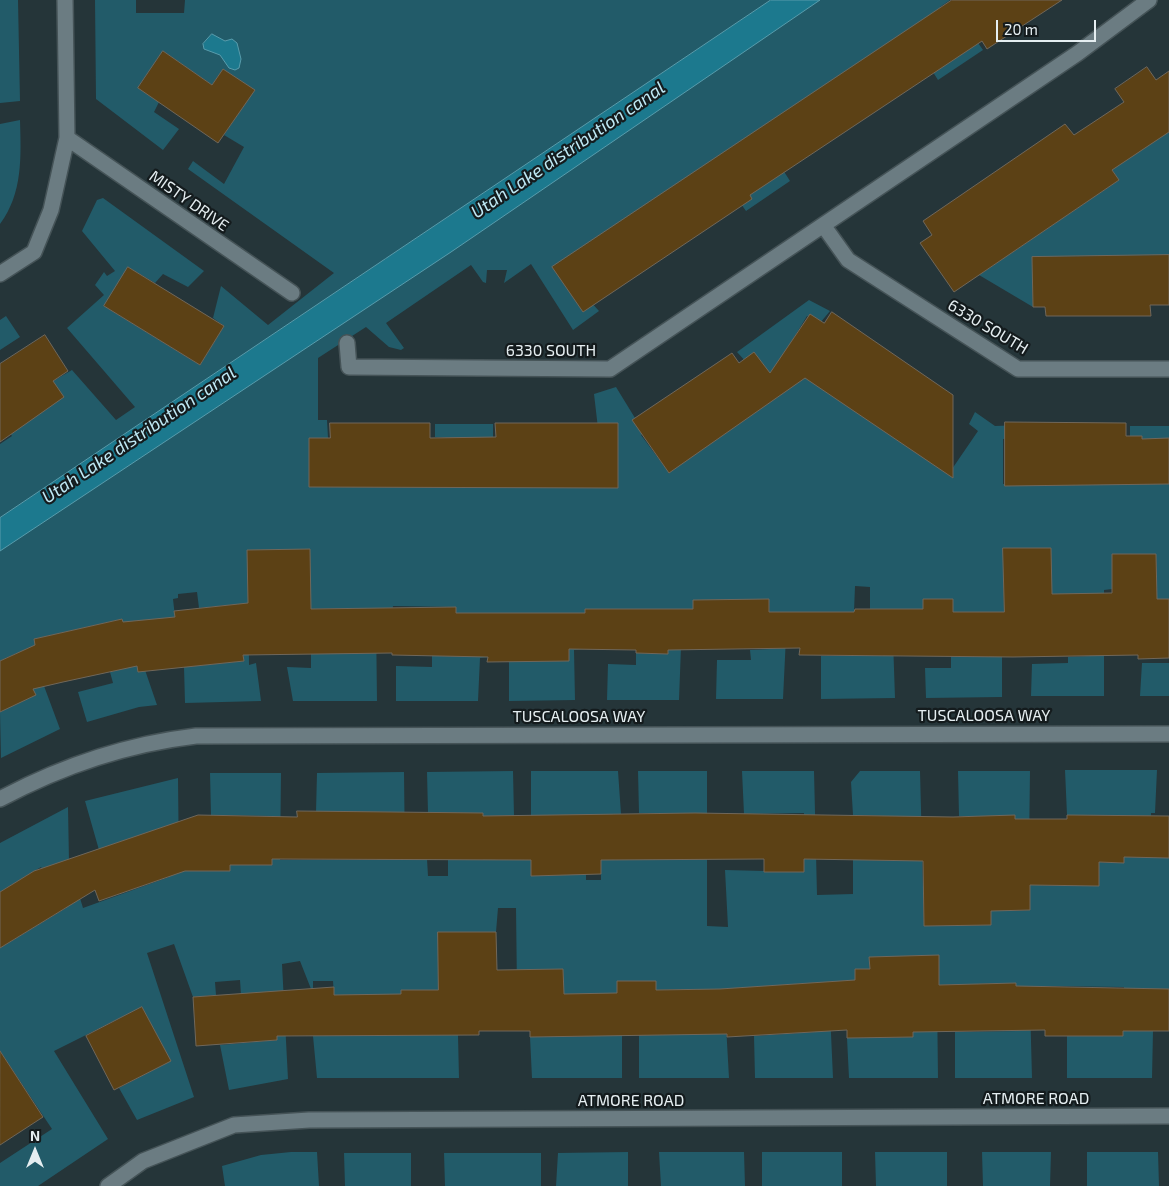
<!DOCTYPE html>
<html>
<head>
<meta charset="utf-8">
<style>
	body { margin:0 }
	#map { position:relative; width:1169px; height:1186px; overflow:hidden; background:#253539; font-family:"Exo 2",sans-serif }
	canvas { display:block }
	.north { position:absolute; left:10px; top:1126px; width:50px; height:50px; -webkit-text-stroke:4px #141b1d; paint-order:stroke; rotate:0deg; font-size:14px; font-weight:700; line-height:20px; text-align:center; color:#e5eef1 }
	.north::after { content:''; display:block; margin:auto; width:18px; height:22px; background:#e5eef1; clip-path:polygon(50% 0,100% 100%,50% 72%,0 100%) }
	.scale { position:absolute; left:996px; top:20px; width:100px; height:22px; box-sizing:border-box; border:2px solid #e5eef1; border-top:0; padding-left:6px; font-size:15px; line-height:18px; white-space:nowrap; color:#e5eef1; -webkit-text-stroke:4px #141b1d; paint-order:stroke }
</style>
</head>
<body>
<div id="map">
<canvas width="1169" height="1186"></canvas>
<div class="north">N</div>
<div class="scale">20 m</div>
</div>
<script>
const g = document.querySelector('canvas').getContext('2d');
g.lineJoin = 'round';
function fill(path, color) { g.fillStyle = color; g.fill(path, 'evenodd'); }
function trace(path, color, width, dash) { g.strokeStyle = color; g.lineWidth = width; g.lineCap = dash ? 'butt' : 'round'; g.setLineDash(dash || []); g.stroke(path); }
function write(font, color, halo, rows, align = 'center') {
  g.font = font + ' "Exo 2",sans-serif'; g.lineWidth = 4.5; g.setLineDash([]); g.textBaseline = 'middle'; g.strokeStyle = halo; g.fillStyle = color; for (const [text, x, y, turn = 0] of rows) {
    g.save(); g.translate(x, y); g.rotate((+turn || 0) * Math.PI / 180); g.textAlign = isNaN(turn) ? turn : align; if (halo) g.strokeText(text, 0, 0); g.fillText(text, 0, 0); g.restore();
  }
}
const green = new Path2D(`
	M0,0H18L20,101L0,103Z
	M95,0H136V13H184L185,0H950L940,7L964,46L976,40L983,50L938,80L931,69L783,170L790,181L746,211L739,201L590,301L599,311L573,330L531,264L504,283L507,270H487L486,283L483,282L471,265L386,323L404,348L401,350L389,347L366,327L318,358V420H327L328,438L312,439L449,438L435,437V424H493V437H599L594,394L616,387L635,418L654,424L641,435L667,470L747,363L737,352L809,300L830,311L820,323L807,316L784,354L952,469L978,431L969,424L975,412L995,426L1021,425V438L1003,439V484H1141L1130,439V426H1169V599H1157L1156,554L1112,555V589L1104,590V696H1031L1032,664L1068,663V657L1090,656L1052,594L1050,548L1003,549L1004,592H1033L1002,644V697L926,698L925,668H951V657H989V612H953V599H923V609L892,610L895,698L821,699V656H883V609H870V587L855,586L854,612H800V617L787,616L783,699H716L717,660H751L750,650L770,649L769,599L694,646L681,647L679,700H607L608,664L636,665V653L668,654L585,610V649L574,650L575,700L509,701V662L568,613H487L488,657L480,658L478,701H396V666L432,667V655L456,656V607L393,606L392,617H376L377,701H293L287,667L311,668V654L357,608L311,609L248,560L249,665L256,663L261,701L185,703L184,667L244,661L238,604L199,608L197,592L178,594V598L173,599L175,617L133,628L138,671L145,670L157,705L139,707L87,722L78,692L113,683L110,672L133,666L122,619L34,639L44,686L60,729L1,758L0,712L17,653L0,661V444L12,436L0,416V412L72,370L116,420L135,407L67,328L104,295L95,285L104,272L107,276L115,271L82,231L97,200L103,198L204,271L188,287L163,274L155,283L128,267L104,306L200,365L224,326L213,318L221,286L268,325L334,273L188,169L193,161L224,184L244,147L224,135L254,90L223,69L212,85L163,51L138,87L159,102L154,112L179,129L163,150L96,99Z
	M20,120C21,157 23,193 0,224V124Z
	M1085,131L1169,132V255L1032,257L1033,307L979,275L1119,180Z
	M6,316L20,337L0,350V320Z
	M1142,663H1169V696H1140Z
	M1065,770H1157L1155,813H1151V857L1169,858V989L1149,1031H1153L1152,1078H1067V1036H1123L1124,987L1046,986L1030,1003L1032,1078H955V1032L1017,1031L1016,983L939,985V967L937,992L938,1078H849L847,1038L913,1037L912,988L869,958L870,969H855V982L829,989L833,1078H755L754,1036L815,1032L811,983L724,989L729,1078H639V1035L698,1034V989L656,990V981H618L622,1035V1078H532L530,1037L588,1036V1017L564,994L563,969H530L531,989L517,990L516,908H498L496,932L438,933V990H401V1034L458,1035L459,1078H317L313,1036H376V995H334L333,981H313V994L300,961L282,964L288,1079L229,1090L220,1045L277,1040L273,992L241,995L240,980L215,982L216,995L193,997L174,944L147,953L194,1097L137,1120L119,1088L170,1061L142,1007L54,1051L108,1139L38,1186H0V1163L52,1129L0,1051V948L66,908L41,867L0,892V843L68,807L69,862L83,908L169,877L153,831L99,850L85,801L178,778L179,869L230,871V865H272V816L211,815L210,773H281L280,860H378L316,812L317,773L404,772L405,859H427L428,876H448V860H483V813H428L427,772L513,771L514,816L494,817L495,860H531V876L558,875L586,857V880H601V859L531,816V771H618L621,814H613L614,860L696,859L695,813H639L638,771H707V926L728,927L725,870L804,872V813L744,814L742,771H814L817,895L853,894V860L910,817L853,815L851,782L860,771H920L924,926L991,925V882H1011L1012,911L1030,910V875H1012L1015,816H959L958,771H1030L1029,850L1040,885L1099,886V862L1124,863V816L1067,815Z
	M291,1152H317L319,1186H225L222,1166L261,1155Z
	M628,1152V1186H556L558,1153Z
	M659,1152H744L745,1186H661Z
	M762,1152H842V1186H762Z
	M875,1152H947V1186H876Z
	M982,1152H1051L1050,1186H983Z
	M1087,1152H1158L1159,1186H1087Z
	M344,1153H411V1186H345Z
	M444,1153H541V1186H445Z`);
const water = new Path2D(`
	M771,0H820L451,252L0,551V518Z
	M212,34L225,41L232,39L237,43L241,59L239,68L235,70L229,68L220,55L204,49L203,44Z`);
const building = new Path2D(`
	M952,0H1062L987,49L982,41L750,195L752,199L583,312L552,267Z
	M163,51L212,85L223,69L255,90L218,143L138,88Z
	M1147,67L1156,80L1169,71V132L1112,170L1119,180L954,292L920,243L932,235L923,221L1065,124L1074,135L1124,102L1115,89Z
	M1169,255V305H1150L1151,316H1046L1045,307H1033L1032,257Z
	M128,267L224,326L200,365L104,306Z
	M832,312L953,395V478L805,378L669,473L632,420L732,353L739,363L754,352L770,373L810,314L824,323Z
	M45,335L68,371L53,381L64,397L0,442V364Z
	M1005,422L1126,423V436H1142V439L1169,438V484L1005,486Z
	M330,423H430V438L496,437L495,423H618V488L309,487V438H330Z
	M1003,548H1051L1052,594L1112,593V554H1156L1157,599H1169V658L1138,659V655L1013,657L799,655L800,648L668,650V654L636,653V650L569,649V661L487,662L488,657L392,655V653L243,655L244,661L138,672L137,666L63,682L33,689L36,695L0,712V661L35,645L34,639L122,619L123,622L175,617L174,611L248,603L247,550L310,549L311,609L456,607V613H585V609H693V600L769,599V612H854L855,609H923V599H953V612H1004Z
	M297,811L483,813V816L695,813L953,817L1015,815V819H1067V815L1169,816V858L1124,857V863L1099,862V886L1030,885V910L991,911V925L924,926L923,861L804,859V872H764V859L601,860V874L531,876V860L272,859V865H230V871H185L99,901L95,890L0,948V892L34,871L198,815L297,817Z
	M438,932H496L497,970L563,969L564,994L617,993V981H656V990L720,989L855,980V969H870L869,957L939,955V985L1016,983V986L1169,989V1031H1123V1036H1045V1030L913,1032V1037L847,1038V1030L727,1037V1034L530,1037V1031H479V1035L277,1036V1040L196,1046L193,997L334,987V995L401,994V990H438Z
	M142,1007L171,1061L114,1090L86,1036Z
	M0,1051L43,1117L0,1145Z`);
const street = new Path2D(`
	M65,0L67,138L292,293
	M823,225L848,260L1018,369H1169
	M0,274L34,252L51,210L67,138
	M347,343L349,367L610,369L1078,53L1149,0
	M0,799C60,767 128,744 196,736L1169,734
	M108,1186L143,1161L234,1125L309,1120L1169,1116`);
const streetNames = [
	["MISTY DRIVE",189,201,35],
	["6330 SOUTH",988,327,31],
	["6330 SOUTH",551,351],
	["TUSCALOOSA WAY",984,716],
	["TUSCALOOSA WAY",579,717],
	["ATMORE ROAD",1036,1099],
	["ATMORE ROAD",631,1101]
];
const waterNames = [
	["Utah Lake distribution canal",568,150,-34],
	["Utah Lake distribution canal",139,435,-34]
];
fill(green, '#225b69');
fill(water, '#1c798e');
trace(water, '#589cac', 1);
fill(building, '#5c4115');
trace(building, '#70675a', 1);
trace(street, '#455357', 18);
trace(street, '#6b7c82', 15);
write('16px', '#e5eef1', '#141b1d', streetNames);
write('italic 18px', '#bfe9f5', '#141b1d', waterNames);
</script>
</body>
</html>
